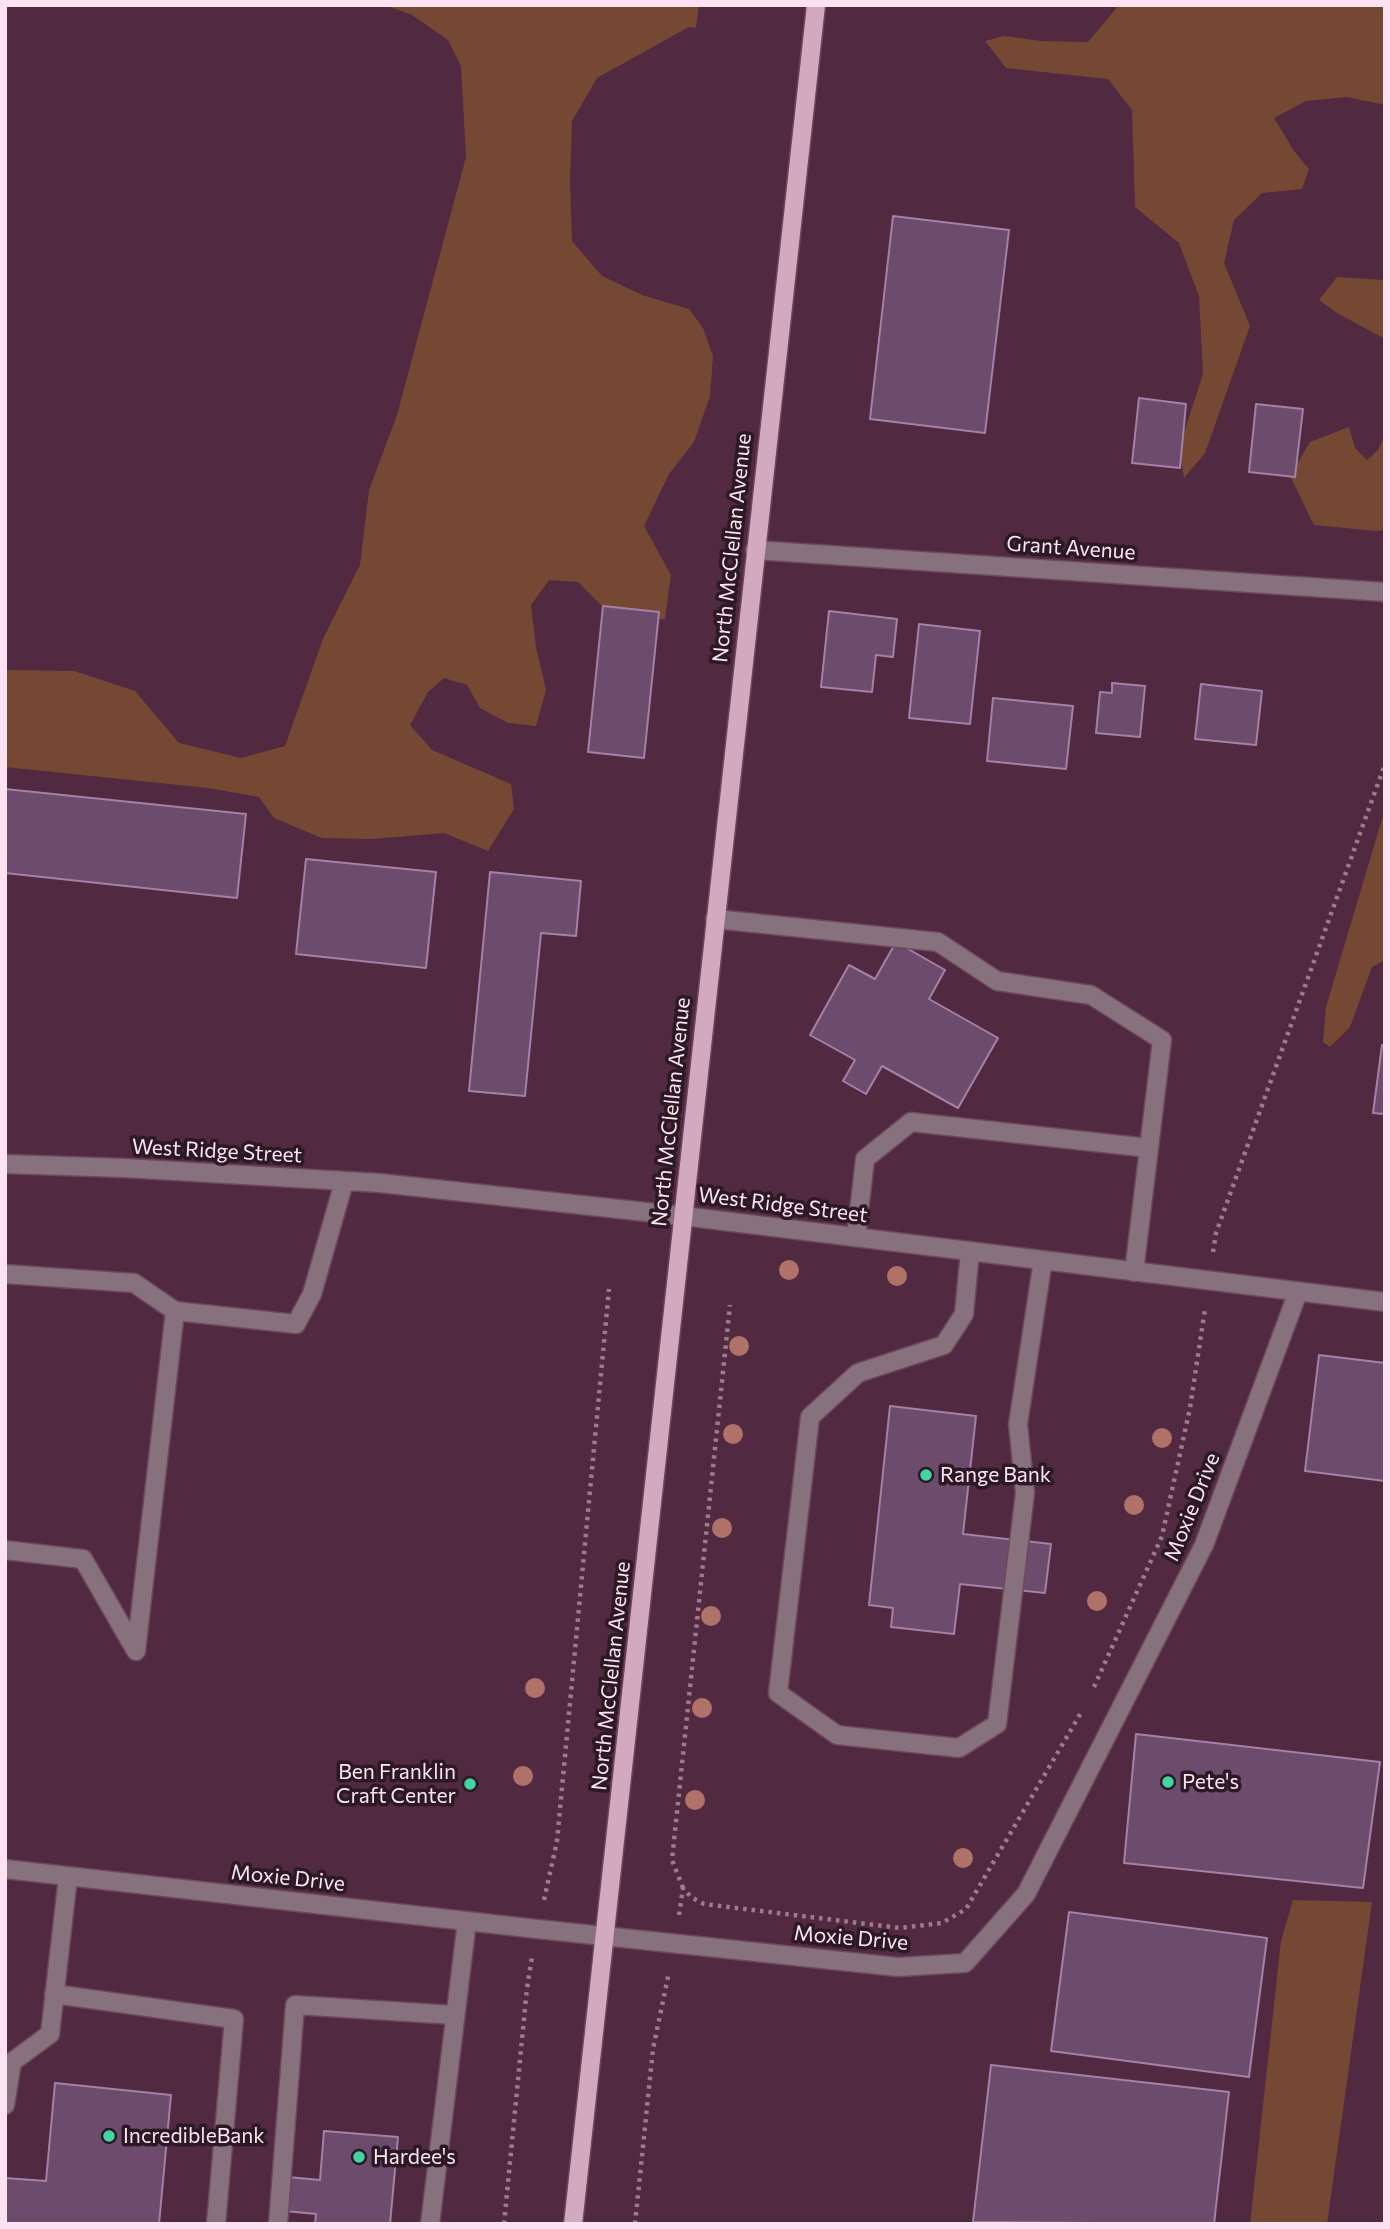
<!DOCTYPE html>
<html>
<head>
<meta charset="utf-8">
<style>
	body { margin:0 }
	#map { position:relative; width:1390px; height:2229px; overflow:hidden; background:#512940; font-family:Commissioner,sans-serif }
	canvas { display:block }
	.frame { position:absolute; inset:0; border:7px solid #fde3f1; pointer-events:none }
</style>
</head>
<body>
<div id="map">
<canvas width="1390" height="2229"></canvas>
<div class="frame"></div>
</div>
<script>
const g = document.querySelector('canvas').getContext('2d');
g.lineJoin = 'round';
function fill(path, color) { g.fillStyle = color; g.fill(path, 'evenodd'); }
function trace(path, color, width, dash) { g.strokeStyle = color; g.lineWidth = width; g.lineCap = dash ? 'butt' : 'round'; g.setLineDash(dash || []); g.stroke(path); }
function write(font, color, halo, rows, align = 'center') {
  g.font = font + ' Commissioner,sans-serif'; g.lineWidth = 7; g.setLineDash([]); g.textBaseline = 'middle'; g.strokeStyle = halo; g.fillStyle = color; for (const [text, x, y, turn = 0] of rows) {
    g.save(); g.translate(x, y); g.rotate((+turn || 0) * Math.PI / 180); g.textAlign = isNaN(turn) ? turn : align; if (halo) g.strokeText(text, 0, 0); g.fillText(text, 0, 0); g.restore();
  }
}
const green = new Path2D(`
	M385,5H699L696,28L689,27L597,78L572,121L570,180L572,241L602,276L642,295L689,309L703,328L713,356L710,396L694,442L669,474L644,526L671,575L665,619L642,621L602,606L578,582L549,580L531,605L536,647L546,690L536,726L508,723L480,708L467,685L444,678L428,692L410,725L432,750L511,784L514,809L488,851L444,833L372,839L322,838L274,818L259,797L208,788L5,767V670L74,671L135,691L179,743L241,758L285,746L323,639L360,565L369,490L397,415L466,157L461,66L448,40L412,15Z
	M1119,5H1385V105L1347,97L1306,101L1274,118L1294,151L1309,169L1302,189L1262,193L1234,220L1224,263L1250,326L1205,453L1184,478L1179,448L1203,374L1199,296L1179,243L1135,207L1132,110L1108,79L1006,68L985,41L1004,36L1041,41L1088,42Z
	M1337,277L1385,280V339L1337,313L1319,300Z
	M1349,427L1355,448L1367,460L1378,450L1385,435V530L1376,531L1314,525L1290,476L1310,442Z
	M1385,809V960L1372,967L1350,1027L1330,1047L1323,1042L1326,1007Z
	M1293,1900L1372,1902L1327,2224H1250L1281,1941Z`);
const building = new Path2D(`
	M893,216L1009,230L985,433L870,419Z
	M1139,398L1186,404L1180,468L1132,463Z
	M1256,404L1303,409L1295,477L1249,472Z
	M603,606L659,612L644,758L588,752Z
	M829,611L897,619L893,657L876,655L872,692L821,687Z
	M919,624L980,631L970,724L909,718Z
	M1112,683L1145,686L1140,737L1096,733L1100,692L1112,693Z
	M1201,684L1262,691L1256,745L1195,739Z
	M993,698L1073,706L1066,769L987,761Z
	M5,789L246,814L237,898L5,873Z
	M306,859L436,872L426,968L296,954Z
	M490,872L581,881L576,936L541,933L525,1096L469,1091Z
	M896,942L945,970L929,999L998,1038L958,1108L882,1066L866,1094L843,1081L855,1060L810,1035L849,965L875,979Z
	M1382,1045L1385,1046V1114L1373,1113Z
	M1319,1355L1385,1363V1481L1305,1471Z
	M890,1406L976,1416L963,1534L1051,1544L1045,1593L960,1584L954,1634L891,1627L893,1608L869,1605Z
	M1136,1734L1380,1762L1363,1888L1124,1863Z
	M1069,1912L1267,1938L1249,2077L1051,2051Z
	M991,2065L1229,2092L1214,2224L973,2222Z
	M55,2083L171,2095L159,2224H5V2178L46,2181Z
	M324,2131L398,2137L390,2224H315L316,2214L285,2211L288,2177L320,2180Z`);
const path = new Path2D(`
	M1213,1252L1216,1233L1385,764
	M1094,1687L1162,1536L1190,1408L1205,1309
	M683,1888L672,1860L730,1305
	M544,1900L557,1841L609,1289
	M679,1915L683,1888L691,1897L704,1904L900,1928L942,1923L966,1909L1082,1711
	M504,2224L527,1988L532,1957
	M635,2224L653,2049L669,1972`);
const minor = new Path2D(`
	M755,550L1385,592
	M715,919L938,942L997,981L1091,995L1162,1040L1149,1148L911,1122L865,1159L856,1237
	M5,1164L124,1168L380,1183L683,1216L1385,1302
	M970,1251L964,1314L944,1345L858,1373L810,1417L778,1693L837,1735L959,1748L997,1724L1025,1493L1018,1424L1043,1260
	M1134,1272L1149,1148
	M5,1274L134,1283L175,1311L296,1324L312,1294L344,1182
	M5,1550L83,1559L136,1651
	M136,1651L175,1311
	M5,1869L537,1929L898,1967L965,1963L1026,1894L1204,1545L1298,1292
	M54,1994L234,2019L216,2224
	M5,2105L12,2062L50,2034L68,1877
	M278,2224L295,2005L455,2015
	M430,2224L467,1921`);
const major = new Path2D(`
	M573,2224L816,5`);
const trees = [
	[789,1270],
	[897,1276],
	[739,1346],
	[733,1434],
	[1162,1438],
	[1134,1505],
	[722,1528],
	[1097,1601],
	[711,1616],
	[535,1688],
	[702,1708],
	[523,1776],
	[695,1800],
	[963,1858]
];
const markers = [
	[926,1475,7,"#42d4a1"],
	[1168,1782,7,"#42d4a1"],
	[470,1784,7,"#42d4a1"],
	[109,2136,7,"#42d4a1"],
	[359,2157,7,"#42d4a1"]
];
const streetNames = [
	["North McClellan Avenue",732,548,-84],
	["Grant Avenue",1071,548,4],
	["North McClellan Avenue",671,1112,-84],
	["West Ridge Street",217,1151,3],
	["West Ridge Street",783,1205,7],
	["Moxie Drive",1192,1507,-68],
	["North McClellan Avenue",611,1676,-84],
	["Moxie Drive",288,1878,6],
	["Moxie Drive",851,1938,5]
];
const poiNames = [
	["Range Bank",940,1475],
	["Ben Franklin",456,1772,"right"],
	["Craft Center",456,1796,"right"],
	["Pete's",1182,1782],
	["IncredibleBank",123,2136],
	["Hardee's",373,2157]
];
fill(green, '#754833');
fill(building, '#6c4b6d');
trace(building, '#a481a6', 2);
trace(minor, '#6d475c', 21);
trace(major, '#6d475c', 21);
trace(path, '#9d7b8e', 4.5, [3.5, 5]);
trace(minor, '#86717c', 18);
trace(major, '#d3a9bf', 18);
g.fillStyle = '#b07268';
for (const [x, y] of trees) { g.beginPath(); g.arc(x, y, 10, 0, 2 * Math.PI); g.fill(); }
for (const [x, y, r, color] of markers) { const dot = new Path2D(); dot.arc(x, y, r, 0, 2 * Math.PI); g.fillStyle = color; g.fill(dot); trace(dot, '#2b1923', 2.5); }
write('21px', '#fde3f1', '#2b1923', streetNames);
write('21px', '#fde3f1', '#2b1923', poiNames, 'left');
</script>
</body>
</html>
